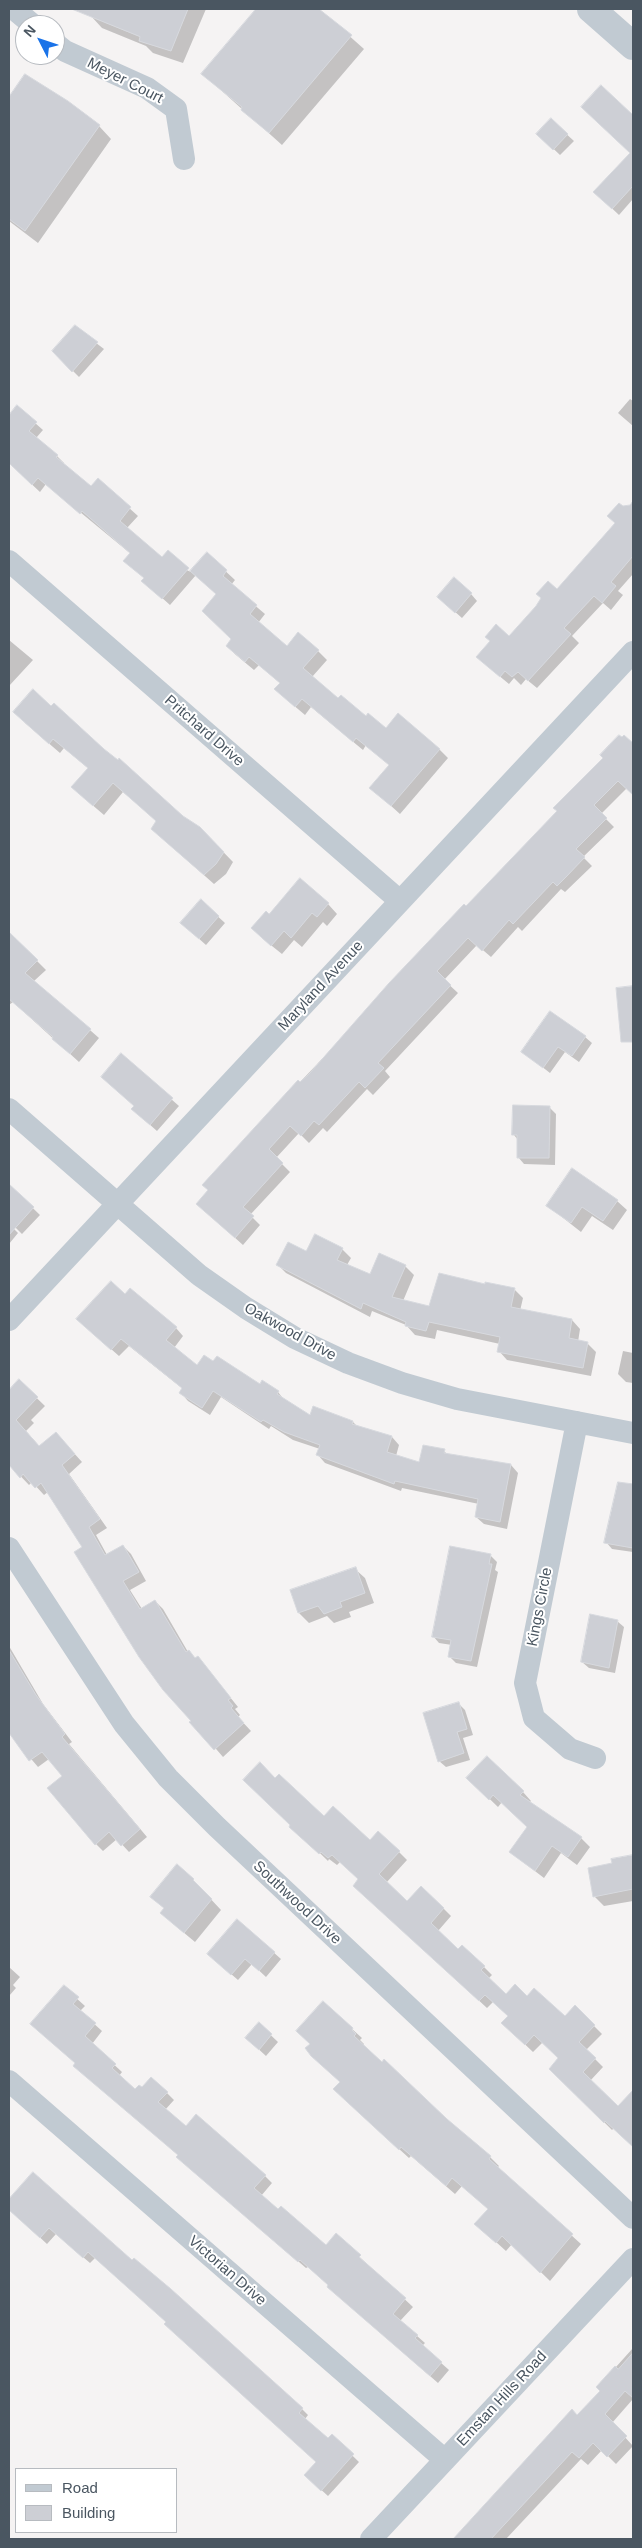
<!DOCTYPE html>
<html>
<head>
<meta charset="utf-8">
<style>
	body { margin:0 }
	#map { position:relative; width:642px; height:2548px; overflow:hidden; background:#f5f3f3; font-family:Arial,sans-serif }
	canvas { display:block }
	.frame { position:absolute; inset:0; border:10px solid #4a5661; pointer-events:none }
	.legend { position:absolute; left:15px; top:2468px; width:162px; height:65px; box-sizing:border-box; background:#fff; border:1px solid #b7bbc0; margin:0; padding:6px 9px; list-style:none; font-size:15px; color:#4a5661 }
	.legend li { display:flex; align-items:center; gap:10px; height:25px }
	.legend b { width:25px; border:1px solid #b7bbc0 }
	.north { position:absolute; left:15px; top:15px; width:50px; height:50px; box-sizing:border-box; background:#fff; border:1px solid #b7bbc0; border-radius:50%; rotate:311deg; font-size:14px; font-weight:700; line-height:20px; text-align:center; color:#4a5661 }
	.north::after { content:''; display:block; margin:auto; width:18px; height:22px; background:#1a73e8; clip-path:polygon(50% 0,100% 100%,50% 72%,0 100%) }
</style>
</head>
<body>
<div id="map">
<canvas width="642" height="2548"></canvas>
<div class="frame"></div>
<ul class="legend">
<li><b style="height:6px;background:#c1cad2"></b>Road</li>
<li><b style="height:14px;background:#cdcfd5"></b>Building</li>
</ul>
<div class="north">N</div>
</div>
<script>
const g = document.querySelector('canvas').getContext('2d');
g.lineJoin = 'round';
function fill(path, color) { g.fillStyle = color; g.fill(path, 'evenodd'); }
function trace(path, color, width, dash) { g.strokeStyle = color; g.lineWidth = width; g.lineCap = dash ? 'butt' : 'round'; g.setLineDash(dash || []); g.stroke(path); }
function write(font, color, halo, rows, align = 'center') {
  g.font = font + ' Arial,sans-serif'; g.lineWidth = 4; g.setLineDash([]); g.textBaseline = 'middle'; g.strokeStyle = halo; g.fillStyle = color; for (const [text, x, y, turn = 0] of rows) {
    g.save(); g.translate(x, y); g.rotate((+turn || 0) * Math.PI / 180); g.textAlign = isNaN(turn) ? turn : align; if (halo) g.strokeText(text, 0, 0); g.fillText(text, 0, 0); g.restore();
  }
}
const shadow = new Path2D(`
	M92,9H206L183,63L153,53L146,46L102,28L90,15Z
	M257,9H319L364,49L282,145L203,74Z
	M25,76L99,126L111,139L38,243L9,221V99Z
	M601,87L633,116V199L619,215L602,199L631,153Z
	M551,120L574,141L560,155L538,134Z
	M75,327L104,349L79,377L53,351Z
	M630,399L633,401V426L618,413Z
	M17,407L43,430L36,438L57,456L64,463L63,465L91,488L98,480L138,516L127,528L162,559L191,572L207,554L235,580L231,585L265,614L258,623L287,647L318,651L327,660L312,677L339,700L386,730L439,749L448,758L400,814L380,796L390,765L366,745L363,750L311,707L305,715L285,698L281,684L259,665L254,670L236,655L227,646L233,639L217,595L196,575L170,605L151,588L131,554L46,484L40,492L9,463V417Z
	M633,508V574L618,591L623,595L611,610L603,603L572,636L579,643L537,688L526,679L521,685L514,678L509,684L486,665Z
	M471,594L477,601L462,618L445,603Z
	M9,640L33,660L9,686Z
	M24,722L103,750L182,817L200,828L233,862L226,874L214,884L163,839L157,821L123,792L104,815L83,797L89,769L64,748L60,753Z
	M624,737L633,745V793L627,788L601,814L614,827L583,857L592,866L565,892L561,889L522,931L518,927L491,957L477,945L444,980L458,993L385,1071L390,1077L373,1095L367,1089L327,1132L323,1128L309,1143L299,1133L276,1158L290,1172L250,1215L260,1225L243,1245L205,1211L209,1190L203,1184L558,811Z
	M201,901L225,923L206,945L188,929Z
	M328,904L337,914L327,926L323,922L302,947L294,940L282,954L262,938L269,916Z
	M9,933L46,970L34,981L99,1038L79,1062L13,1002L9,1005Z
	M585,1037L592,1043L579,1062L565,1052L550,1073L523,1052Z
	M121,1055L179,1106L157,1131L140,1116Z
	M550,1108L556,1114L555,1165L524,1164L518,1157V1140L514,1135Z
	M9,1185L40,1215L22,1234L11,1223L10,1225L18,1233L9,1244Z
	M617,1201L627,1210L613,1230L592,1216L581,1232L548,1206Z
	M342,1249L351,1258L347,1265L370,1276L405,1266L414,1275L403,1301L429,1307L486,1285L514,1289L523,1298L520,1311L572,1320L580,1329L578,1342L587,1343L596,1352L591,1376L507,1360L499,1351L500,1344L437,1330L435,1339L415,1335L406,1325L372,1311L370,1317L286,1273L278,1265L307,1253Z
	M125,1295L176,1328L183,1336L174,1348L198,1367L278,1392L285,1401L311,1417L353,1422L358,1427L392,1437L399,1445L396,1456L420,1464L444,1451L449,1456L511,1465L518,1473L507,1529L484,1524L476,1517L479,1504L402,1488L401,1491L325,1463L318,1455L320,1449L293,1440L271,1426L269,1429L221,1397L210,1415L188,1401L181,1393L183,1389L129,1346L119,1356L85,1326Z
	M623,1351L633,1353V1383L626,1382L618,1374Z
	M19,1381L45,1406L31,1420L34,1423L26,1431L40,1447L64,1442L82,1462L69,1474L107,1528L96,1535L107,1555L123,1546L131,1554L146,1581L130,1590L142,1609L155,1601L163,1609L188,1652L205,1666L238,1707L235,1709L240,1715L238,1717L251,1731L223,1757L192,1721L48,1492L44,1495L32,1482L29,1485L9,1464V1392Z
	M619,1483L633,1486V1552L612,1549L606,1542Z
	M490,1555L497,1562L495,1570L498,1572L477,1667L456,1663L449,1656L452,1645L439,1643L433,1636Z
	M355,1569L365,1578L374,1603L349,1612L351,1617L334,1623L327,1616L309,1623L299,1613L291,1591Z
	M617,1621L624,1627L615,1673L589,1668L582,1662Z
	M9,1646L43,1704L72,1742L69,1744L147,1837L129,1852L117,1839L103,1851L96,1844L63,1776L49,1759L38,1767L9,1733Z
	M459,1704L465,1710L473,1735L463,1738L470,1760L446,1767L439,1761Z
	M468,1778L523,1792L531,1801L529,1803L581,1838L590,1847L577,1865L561,1853L544,1878L510,1852L528,1827L502,1802L498,1807Z
	M275,1779L325,1818L370,1842L378,1833L399,1852L407,1860L386,1883L407,1903L443,1908L451,1916L438,1931L459,1951L462,1947L484,1967L492,1975L488,1979L506,1995L527,1997L565,2018L575,2007L602,2034L586,2050L603,2067L590,2081L618,2108L625,2100L633,2108V2146L614,2128L612,2130L551,2069L560,2058L543,2042L533,2052L511,2031L509,2017L493,2002L487,2008L437,1962L360,1880L340,1862L337,1865L329,1859L328,1861L245,1780Z
	M633,1857V1901L604,1906L594,1896L614,1864L613,1860Z
	M193,1880L221,1910L195,1942L171,1922L165,1909L151,1897Z
	M237,1920L281,1959L266,1977L252,1964L238,1980L215,1960Z
	M9,1967L20,1977L13,1985L16,1988L9,1996Z
	M64,1987L85,2006L80,2011L102,2031L92,2044L122,2072L119,2076L135,2091L167,2093L174,2100L165,2110L186,2127L265,2176L272,2183L261,2196L326,2247L336,2235L413,2307L400,2321L425,2343L422,2346L449,2370L438,2383L336,2294L330,2286L308,2267L306,2268L185,2164L179,2156L76,2064Z
	M259,2024L278,2042L266,2056L254,2045Z
	M352,2029L362,2038L360,2040L364,2044L363,2046L490,2157L499,2166L497,2168L581,2244L550,2281L512,2244L506,2251L476,2224L489,2209L462,2186L455,2194L411,2156L409,2158L344,2099L341,2082L322,2065Z
	M33,2174L302,2409L308,2415L305,2419L328,2440L332,2436L359,2462L328,2496L305,2475L318,2462L167,2322L95,2258L90,2263L56,2234L47,2244L9,2209V2201Z
	M633,2348V2399L612,2423L633,2446L616,2464L602,2450L588,2465L581,2459L506,2539H455L602,2391L598,2387Z`);
const building = new Path2D(`
	M72,9H188L171,51L139,41L140,37Z
	M256,9H319L352,35L269,133L241,110L242,107L201,74Z
	M25,74L68,101L100,125L25,231L9,219V97Z
	M601,85L633,115V186L612,209L593,192L630,153L581,107Z
	M551,118L568,134L553,150L536,134Z
	M75,325L98,342L72,372L52,351Z
	M17,405L37,422L29,431L58,455L56,457L91,486L98,478L131,507L120,521L162,557L168,550L189,568L162,599L141,581L144,578L123,561L130,553L82,511L80,514L38,478L32,485L9,463V415Z
	M633,501V556L611,582L616,586L602,603L594,596L564,628L571,634L528,681L518,672L512,677L505,671L500,677L476,657L490,641L485,637L496,624L509,636L536,606L541,598L536,594L548,581L557,589L615,523L607,516L619,503L623,506L630,505Z
	M207,552L227,570L223,576L257,605L250,614L287,646L298,632L319,650L303,668L338,698L341,695L366,716L368,713L386,728L398,713L440,749L391,806L369,788L389,765L356,738L353,742L302,699L295,707L274,689L280,683L249,657L245,662L226,646L231,639L202,611L216,594L190,571Z
	M454,577L472,593L455,613L437,597Z
	M33,689L51,706L54,703L104,749L118,760L119,758L183,816L200,827L224,852L216,864L204,875L151,829L156,821L113,783L93,806L71,787L88,768L53,739L49,744L13,712Z
	M619,735L622,737L624,735L633,743V795L618,781L594,805L607,818L576,849L585,857L566,877L557,886L553,882L513,924L509,920L482,951L468,938L437,971L451,985L378,1063L384,1068L365,1088L359,1082L319,1125L314,1121L301,1136L290,1126L269,1149L283,1163L243,1207L254,1216L235,1238L196,1204L208,1190L202,1185L298,1080L300,1082L309,1074L389,983L464,904L466,906L557,811L553,808L603,758L600,755Z
	M300,878L329,903L317,917L312,913L291,938L284,931L271,946L251,928L266,911L269,914Z
	M201,899L219,916L199,939L180,923Z
	M9,932L38,960L25,973L91,1029L70,1054L52,1039L53,1037L9,999Z
	M633,986V1042H621L616,988Z
	M550,1011L586,1036L572,1056L558,1047L543,1068L521,1052Z
	M121,1053L173,1098L150,1125L131,1109L134,1106L101,1077Z
	M513,1105L550,1106L549,1158H517V1135H512Z
	M572,1168L618,1200L603,1221L582,1207L571,1223L546,1206Z
	M9,1184L34,1207L9,1235Z
	M315,1234L343,1248L337,1260L370,1274L379,1253L406,1265L392,1297L429,1306L439,1273L485,1284V1282L515,1288L511,1307L572,1319L569,1338L588,1342L583,1368L497,1352L500,1337L429,1322L426,1331L405,1326L406,1322L363,1303L361,1309L276,1265L288,1242L306,1251Z
	M111,1281L125,1294L130,1288L177,1327L166,1340L197,1365L204,1355L213,1361L217,1356L260,1384L262,1380L279,1391L277,1394L310,1415L313,1406L353,1421L352,1424L392,1436L387,1452L419,1462L423,1445L445,1449L444,1453L511,1464L500,1522L475,1517L478,1499L395,1481L394,1484L316,1455L320,1445L284,1432L263,1420L261,1422L213,1391L202,1408L179,1393L182,1388L121,1339L111,1350L76,1319Z
	M19,1379L38,1397L16,1420L39,1446L56,1432L75,1454L62,1465L100,1519L89,1527L105,1555L123,1545L139,1572L123,1581L140,1609L155,1600L186,1652L189,1650L195,1658L198,1656L231,1698L228,1700L233,1706L231,1708L244,1723L214,1750L189,1722L191,1721L163,1690L139,1657L74,1552L82,1547L41,1483L35,1488L23,1474L20,1478L9,1465V1390Z
	M618,1482L633,1484V1548L604,1543Z
	M450,1546L491,1554L489,1564H492L471,1661L448,1657L451,1640L432,1637Z
	M356,1567L365,1593L340,1602L342,1607L324,1614L318,1606L298,1613L290,1590Z
	M590,1614L618,1620L609,1668L581,1662Z
	M9,1650L36,1695L65,1734L62,1737L140,1829L121,1846L109,1832L95,1845L47,1788L62,1776L42,1752L29,1761L9,1733Z
	M459,1702L467,1729L457,1732L464,1753L438,1762L423,1713Z
	M487,1756L524,1791L520,1795L582,1837L568,1857L552,1846L535,1871L509,1852L527,1827L493,1795L489,1800L466,1778Z
	M260,1762L275,1778L279,1774L324,1816L333,1806L370,1840L378,1831L400,1851L379,1874L407,1901L421,1886L444,1908L431,1923L458,1949L462,1945L485,1966L481,1970L506,1994L515,1984L527,1996L534,1988L565,2016L575,2005L595,2025L579,2042L596,2058L583,2072L618,2106L633,2090V2147L605,2121L604,2123L549,2069L558,2058L534,2035L525,2045L501,2023L508,2016L485,1995L479,2001L353,1886L358,1879L332,1855L328,1858L321,1852L319,1854L289,1827L290,1825L243,1780Z
	M633,1855V1889L593,1897L588,1868L612,1863L611,1859Z
	M177,1864L194,1879L193,1880L212,1899L184,1933L160,1913L164,1908L150,1897Z
	M237,1919L275,1952L259,1971L245,1959L231,1975L207,1954Z
	M64,1985L79,1997L73,2004L96,2023L85,2036L116,2064L112,2068L135,2089L139,2085L142,2087L151,2077L168,2092L158,2102L186,2126L196,2114L266,2175L254,2188L278,2209L281,2206L326,2245L336,2233L361,2255L359,2257L406,2298L393,2314L418,2335L415,2338L442,2362L430,2376L327,2287L328,2285L300,2260L298,2262L176,2157L178,2155L73,2066L75,2063L30,2024Z
	M323,2001L353,2028L352,2030L356,2034L354,2036L382,2062L384,2059L447,2119L491,2156L489,2159L573,2234L540,2273L502,2236L496,2243L474,2224L488,2209L452,2178L446,2186L401,2147L399,2150L333,2089L340,2082L311,2056L305,2048L310,2044L296,2031Z
	M259,2022L272,2034L259,2050L245,2038Z
	M33,2172L132,2260L134,2258L171,2289L303,2408L299,2413L328,2438L332,2434L354,2454L321,2491L304,2475L316,2462L164,2324L166,2322L117,2278L88,2252L83,2258L49,2228L40,2238L9,2210V2199Z
	M633,2353V2398L625,2391L605,2414L627,2436L607,2457L593,2443L579,2458L572,2452L491,2539H453L572,2409L577,2415L600,2391L596,2387L615,2366L618,2369Z`);
const minor = new Path2D(`
	M14,9L33,25
	M55,43L65,51L147,88L176,109L184,159
	M9,561L400,901
	M9,1109L199,1275L246,1308L295,1338L348,1363L402,1383L457,1399L633,1433
	M9,1320L633,652
	M577,1422L525,1683L534,1718L570,1749L595,1758
	M9,1548L124,1724L168,1778L217,1827L633,2218
	M9,2081L445,2460
	M371,2539L633,2259`);
const tertiary = new Path2D(`
	M591,9L633,46`);
const streetNames = [
	["Meyer Court",125,81,27],
	["Pritchard Drive",204,731,41],
	["Maryland Avenue",321,986,-47],
	["Oakwood Drive",290,1332,29],
	["Kings Circle",540,1607,-79],
	["Southwood Drive",297,1903,43],
	["Victorian Drive",227,2271,41],
	["Emstan Hills Road",502,2399,-47]
];
fill(shadow, '#0003');
fill(building, '#cdcfd5');
trace(building, '#d7d9de', 1);
trace(minor, '#c1cad2', 22);
trace(tertiary, '#c1cad2', 28);
write('15px', '#4a5661', '#fff', streetNames);
</script>
</body>
</html>
